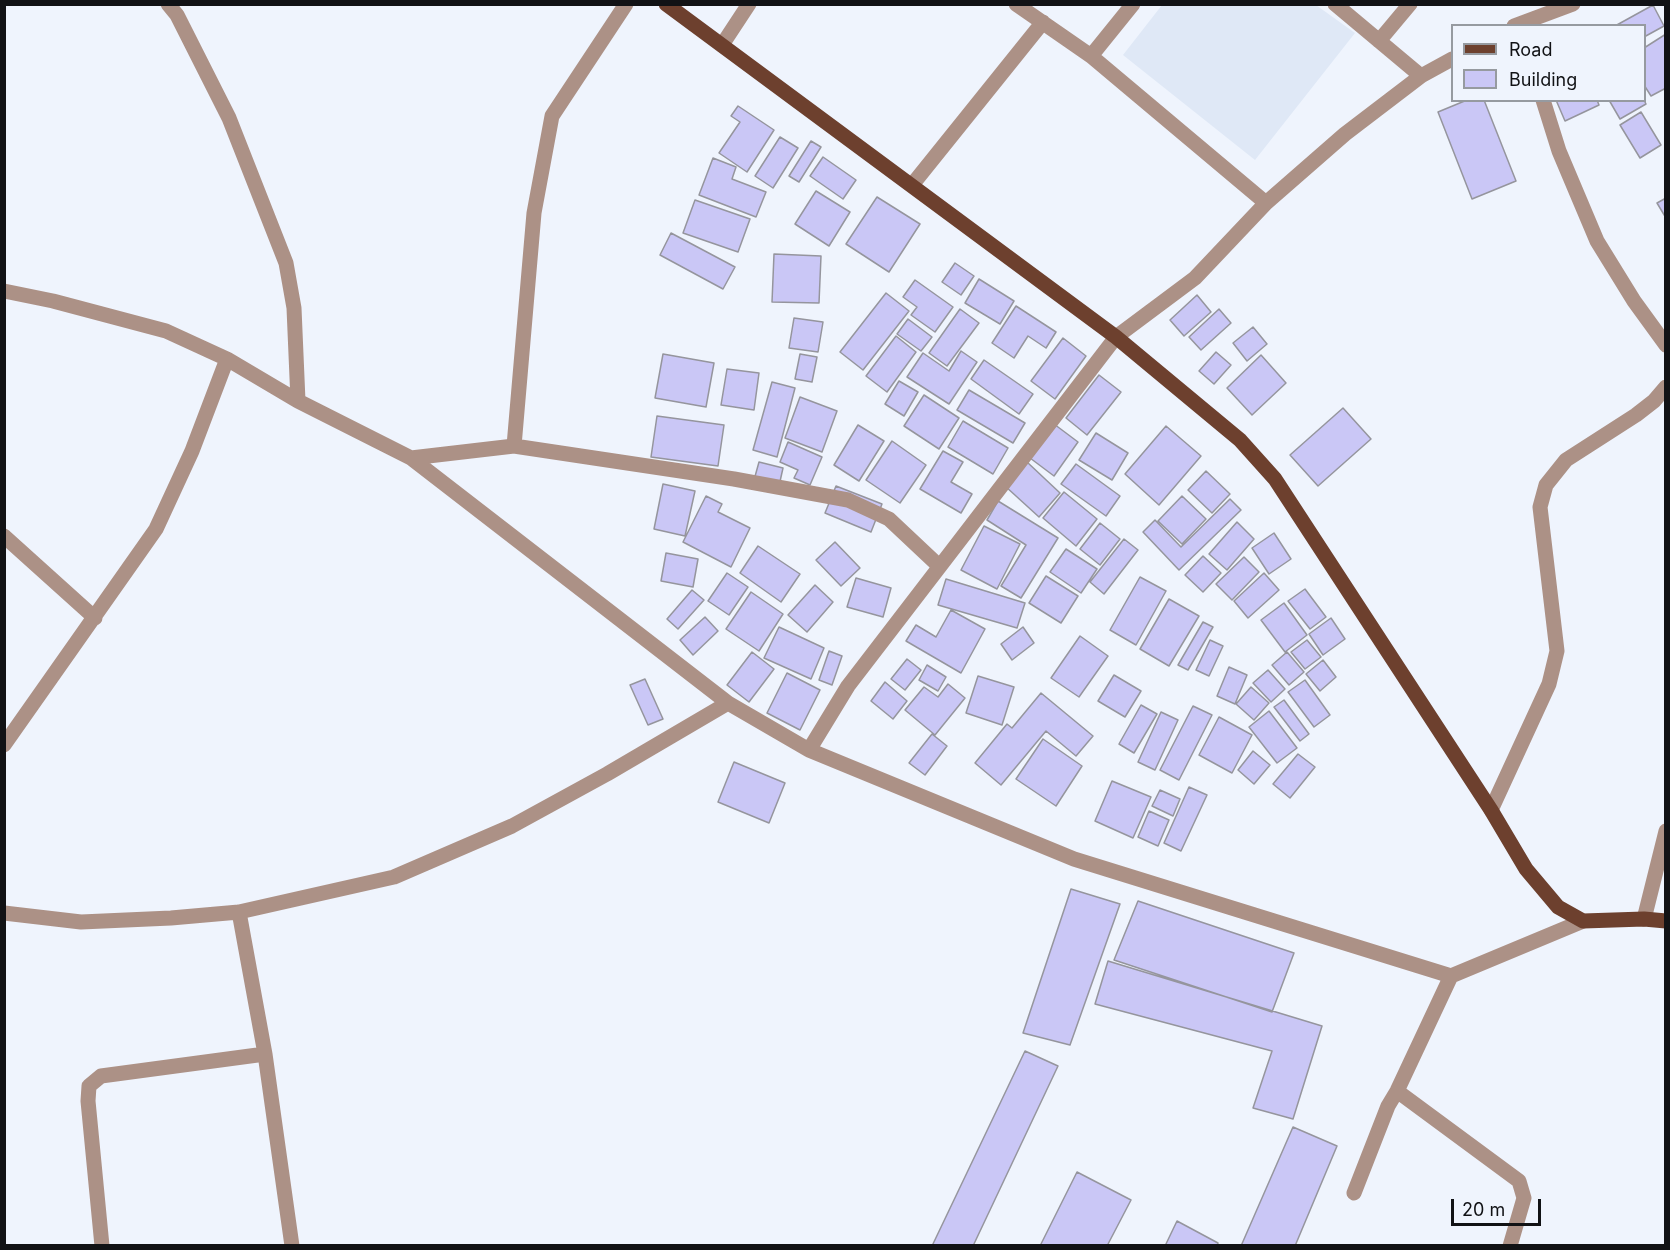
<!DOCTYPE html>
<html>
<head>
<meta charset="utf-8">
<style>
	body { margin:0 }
	#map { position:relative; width:1670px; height:1250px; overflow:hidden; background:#eff4fd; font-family:Inter,sans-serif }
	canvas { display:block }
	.frame { position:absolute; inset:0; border:6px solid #111215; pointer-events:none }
	.legend { position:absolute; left:1451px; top:24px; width:195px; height:78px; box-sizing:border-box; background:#eff4fd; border:2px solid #969aa0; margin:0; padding:8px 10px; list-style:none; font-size:18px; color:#111215 }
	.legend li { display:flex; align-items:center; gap:12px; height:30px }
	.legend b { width:30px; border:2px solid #969aa0 }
	.scale { position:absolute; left:1451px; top:1199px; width:90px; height:27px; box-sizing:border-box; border:3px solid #111215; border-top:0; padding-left:8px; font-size:18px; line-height:21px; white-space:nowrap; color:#111215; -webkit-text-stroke:4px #eff4fd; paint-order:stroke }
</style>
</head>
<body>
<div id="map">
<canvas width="1670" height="1250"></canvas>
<div class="frame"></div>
<ul class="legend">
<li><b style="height:8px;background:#6d402e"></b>Road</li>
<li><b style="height:16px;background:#cac7f6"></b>Building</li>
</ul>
<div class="scale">20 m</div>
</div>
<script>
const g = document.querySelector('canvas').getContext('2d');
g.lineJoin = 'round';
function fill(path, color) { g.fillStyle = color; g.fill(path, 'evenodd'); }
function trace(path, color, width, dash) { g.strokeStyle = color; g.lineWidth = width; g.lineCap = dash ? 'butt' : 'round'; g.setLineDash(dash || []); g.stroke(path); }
const built = new Path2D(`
	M1162,5H1316L1355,33L1255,160L1123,55Z`);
const building = new Path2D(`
	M1653,5L1664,26L1644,37V26H1615Z
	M1666,34V88L1651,96L1644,85V48Z
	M1467,100H1484L1516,181L1472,199L1438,112Z
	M1556,100H1597L1599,105L1565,121Z
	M1609,100H1644L1646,104L1620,119Z
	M738,106L774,130L747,172L719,153L740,122L731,116Z
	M1641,112L1661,145L1640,158L1620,125Z
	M780,137L798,148L773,188L755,176Z
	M811,141L821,147L799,182L789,176Z
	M823,157L856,180L843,199L810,176Z
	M713,158L736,167L732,179L766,192L756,217L699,195Z
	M816,191L850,212L829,246L795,224Z
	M877,197L920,224L889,272L846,244Z
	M1666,198V218L1657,203Z
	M695,200L750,219L738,252L683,233Z
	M671,233L735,267L723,289L660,255Z
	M774,254L821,256L819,303L772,302Z
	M955,263L974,276L961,295L942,282Z
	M979,279L1014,301L1000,324L965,303Z
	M915,280L953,307L935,332L911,315L917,307L903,297Z
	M886,293L909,311L863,370L840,352Z
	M1197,295L1211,312L1184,336L1170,320Z
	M1016,306L1056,332L1046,348L1028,336L1014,358L992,343Z
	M960,309L979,323L947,366L929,353Z
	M1219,309L1231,323L1201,350L1189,337Z
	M794,318L823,322L818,352L789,348Z
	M908,319L932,337L921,351L897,334Z
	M1253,327L1267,344L1247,361L1233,343Z
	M896,336L916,352L887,392L866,376Z
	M1063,338L1086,356L1055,399L1031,381Z
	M961,351L977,362L949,404L907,377L923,353L949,371Z
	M1216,352L1231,365L1214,384L1199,371Z
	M663,354L714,363L706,407L655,398Z
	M800,354L817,357L812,382L795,379Z
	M1261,355L1286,383L1252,415L1227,388Z
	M984,360L1033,394L1019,414L971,379Z
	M727,369L759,373L754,410L721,405Z
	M1099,375L1121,392L1087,435L1066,418Z
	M899,381L918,392L904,416L885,404Z
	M772,382L795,388L777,457L753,450Z
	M969,390L1025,423L1013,443L957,410Z
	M924,395L959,418L939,449L904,426Z
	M800,397L837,411L822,452L785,438Z
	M1343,408L1371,439L1318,486L1290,455Z
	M657,416L724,425L718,466L651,457Z
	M963,421L1008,448L993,474L948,447Z
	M1054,424L1078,442L1054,476L1030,458Z
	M858,425L884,441L859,481L834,465Z
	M1166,426L1201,456L1159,505L1125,474Z
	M1096,433L1128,453L1112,480L1079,460Z
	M892,441L926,465L900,503L866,480Z
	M788,442L822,457L810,485L794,478L798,470L780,462Z
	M943,451L963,462L951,482L972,494L961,513L920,489Z
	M759,462L783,468L779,486L754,480Z
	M1027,462L1060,493L1039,517L1005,486Z
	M1076,464L1120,496L1106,516L1061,484Z
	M1206,471L1230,494L1212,513L1188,490Z
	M663,484L695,491L685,536L654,529Z
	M836,486L882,504L871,532L825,513Z
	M1064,492L1097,519L1076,546L1043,518Z
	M706,496L722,504L718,512L750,528L731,567L683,542Z
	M1182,496L1206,519L1182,544L1158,521Z
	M1230,499L1241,510L1179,570L1143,532L1155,520L1181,547Z
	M998,501L1058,538L1021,598L1001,586L1026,545L987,520Z
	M1237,522L1254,539L1227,570L1209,554Z
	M1100,523L1120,539L1100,565L1080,549Z
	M984,526L1020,544L997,589L961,570Z
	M1274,533L1291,559L1269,574L1252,548Z
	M1124,539L1138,550L1104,594L1090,582Z
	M835,542L860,568L841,586L816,560Z
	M758,546L800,574L781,602L740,573Z
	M1066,549L1097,569L1081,593L1050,572Z
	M666,553L698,559L693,587L661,581Z
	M1203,556L1221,573L1203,592L1185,575Z
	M1244,557L1259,572L1232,600L1216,584Z
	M727,573L748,587L729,615L708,601Z
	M1264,573L1279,590L1248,618L1234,601Z
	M1046,576L1078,596L1061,623L1029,603Z
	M1140,577L1166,591L1136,645L1110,630Z
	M856,578L891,588L883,617L847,607Z
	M946,579L1025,603L1017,628L938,605Z
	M815,585L833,602L807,632L788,615Z
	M1305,589L1326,617L1310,629L1288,601Z
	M692,590L704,600L678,629L667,619Z
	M751,592L783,614L759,651L726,629Z
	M1169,599L1199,616L1169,666L1140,649Z
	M1284,603L1307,635L1285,652L1261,620Z
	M951,610L985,629L961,673L906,641L916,625L936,637Z
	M705,617L718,631L693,655L680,640Z
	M1331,618L1345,639L1323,655L1309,634Z
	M1203,622L1213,627L1188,670L1178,665Z
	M779,627L824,648L811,679L764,658Z
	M1023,627L1034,643L1012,660L1001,644Z
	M1080,636L1108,656L1079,697L1051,678Z
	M1210,640L1223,646L1209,676L1196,670Z
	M1307,640L1321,657L1305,669L1291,652Z
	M829,651L842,656L832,685L819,680Z
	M752,652L774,669L749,702L727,685Z
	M1287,652L1304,672L1289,685L1272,665Z
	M907,659L921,670L905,690L891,679Z
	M1323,660L1336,677L1320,691L1306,674Z
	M927,665L946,677L938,691L919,680Z
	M1229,667L1247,675L1235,704L1217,696Z
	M1268,670L1285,689L1271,702L1253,683Z
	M787,673L820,690L800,730L767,713Z
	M1114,675L1141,691L1125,717L1098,701Z
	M978,676L1014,687L1002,725L966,713Z
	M645,679L663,719L648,725L630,685Z
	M1305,680L1330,715L1314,727L1288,692Z
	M885,682L907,701L893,719L871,701Z
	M948,684L965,698L935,735L905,710L924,687L938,697Z
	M1251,687L1269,703L1254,720L1236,704Z
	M1041,693L1093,736L1076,756L1046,731L1001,785L975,763L1007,724L1012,728Z
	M1284,700L1309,734L1300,741L1274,707Z
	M1141,705L1157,714L1134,753L1119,744Z
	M1193,706L1212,715L1179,780L1160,770Z
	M1269,711L1297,748L1277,763L1249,727Z
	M1161,712L1178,720L1155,770L1138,762Z
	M1219,717L1252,735L1232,773L1199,755Z
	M932,734L947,746L925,775L909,763Z
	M1043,739L1082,766L1056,806L1016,779Z
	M1253,751L1270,765L1254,784L1238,770Z
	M1298,754L1315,767L1290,798L1273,784Z
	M734,762L785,783L769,823L718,802Z
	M1112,781L1151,797L1133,838L1095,821Z
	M1189,787L1207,795L1181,851L1164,843Z
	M1160,790L1180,799L1173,816L1152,806Z
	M1149,811L1169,820L1158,846L1138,837Z
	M1071,889L1120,904L1070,1045L1023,1033Z
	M1138,901L1294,953L1272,1012L1114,960Z
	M1108,961L1322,1026L1293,1119L1253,1108L1272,1051L1095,1004Z
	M1025,1051L1058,1066L973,1246H932Z
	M1293,1127L1337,1146L1295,1246H1241Z
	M1077,1172L1131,1200L1107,1246H1040Z
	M1177,1221L1218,1243L1217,1246H1165Z`);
const minor = new Path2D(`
	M1016,4L1091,56L1266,203
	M1335,4L1421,76
	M1514,26L1573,4
	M1379,41L1410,4
	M722,45L749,4
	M1091,56L1133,4
	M1543,100L1559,151L1597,241L1634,301L1666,345
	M912,185L1043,22
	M4,291L53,301L166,331L227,359L298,401
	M514,446L534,213L552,116L626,4
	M411,458L514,446L734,479L848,500L889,519L939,566
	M4,536L95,618
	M728,703L809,750L848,686L1116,337L1195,278L1266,203L1345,134L1421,76L1452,59
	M4,745L156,529L192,451L227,359
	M809,750L1074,859L1451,976
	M1491,810L1549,684L1557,651L1540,507L1546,485L1566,460L1636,415L1654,401L1666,387
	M239,912L265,1054L292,1246
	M4,913L81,922L171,918L239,912L394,877L512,826L607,774L728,703L411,458L298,401L294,308L286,263L229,118L177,15L168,4
	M1644,919L1666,831
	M1397,1091L1519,1181L1524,1198L1510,1246
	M1354,1193L1388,1106L1397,1091L1451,976L1583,921
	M102,1246L88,1101L89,1086L101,1076L265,1054`);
const major = new Path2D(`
	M666,4L1116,337L1240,440L1275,479L1491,810L1526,869L1558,907L1583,921L1644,919L1666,921`);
fill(built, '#dfe8f6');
fill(building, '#cac7f6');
trace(building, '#95959d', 1.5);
trace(minor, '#ac9186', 15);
trace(major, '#6d402e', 15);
</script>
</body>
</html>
